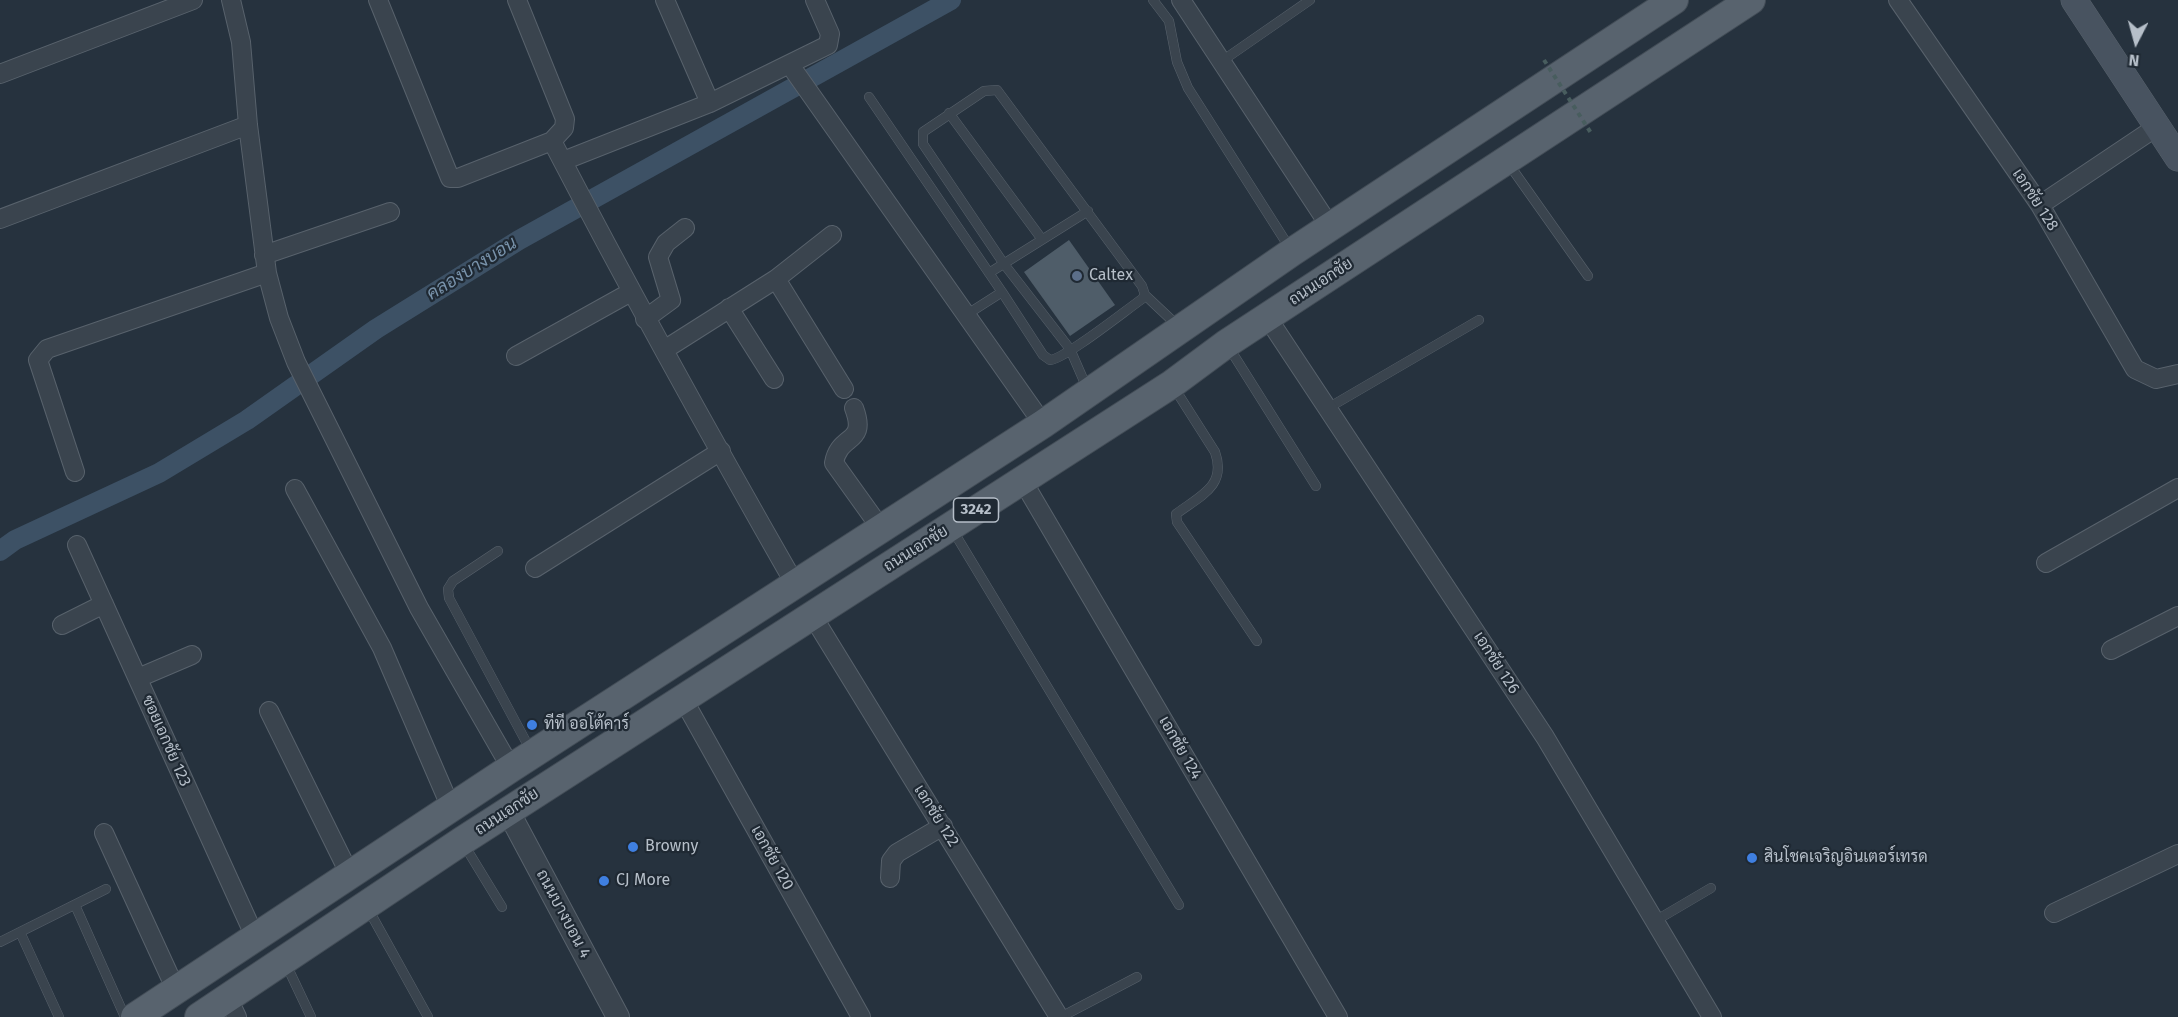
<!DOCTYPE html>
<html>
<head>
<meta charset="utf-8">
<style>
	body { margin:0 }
	#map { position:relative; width:2178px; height:1017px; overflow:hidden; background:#26323e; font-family:"Fira Sans",sans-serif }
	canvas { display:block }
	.north { position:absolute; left:2106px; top:12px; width:60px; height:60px; -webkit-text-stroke:4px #1f2933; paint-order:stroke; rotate:186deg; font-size:16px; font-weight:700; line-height:24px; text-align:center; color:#b6bfc9 }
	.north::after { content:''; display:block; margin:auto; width:21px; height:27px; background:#b6bfc9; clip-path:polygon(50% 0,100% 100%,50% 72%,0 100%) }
</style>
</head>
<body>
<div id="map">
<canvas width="2178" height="1017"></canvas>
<div class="north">N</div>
</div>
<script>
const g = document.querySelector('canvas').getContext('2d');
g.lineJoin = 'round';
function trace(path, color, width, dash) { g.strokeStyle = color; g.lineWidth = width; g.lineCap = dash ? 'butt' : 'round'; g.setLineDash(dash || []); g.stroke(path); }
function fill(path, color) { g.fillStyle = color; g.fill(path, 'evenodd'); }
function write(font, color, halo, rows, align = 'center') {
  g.font = font + ' "Fira Sans",Sarabun,sans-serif'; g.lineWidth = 4.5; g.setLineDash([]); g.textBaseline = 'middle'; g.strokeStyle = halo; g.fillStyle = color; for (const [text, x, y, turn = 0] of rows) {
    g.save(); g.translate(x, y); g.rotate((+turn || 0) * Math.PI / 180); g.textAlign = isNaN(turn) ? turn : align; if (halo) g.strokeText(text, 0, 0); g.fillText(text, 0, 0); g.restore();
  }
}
const canal = new Path2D(`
	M0,551L15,540L159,473L247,420L376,329L519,240L951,0`);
const building = new Path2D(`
	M1069,240L1115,305L1070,336L1024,272Z`);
const service = new Path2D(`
	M1153,0L1169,21L1177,62L1188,88L1291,250
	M1222,61L1310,0
	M869,97L1002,292
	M949,113L1041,238
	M1508,163L1588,276
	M989,273L1088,211
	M1145,295L1179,327
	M966,315L1002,292L1043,355L1050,360C1065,359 1126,310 1142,299L1145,295L1142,286L997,90L984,91L923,132V144L1004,264L1070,349L1087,388
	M1228,346L1316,486
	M1173,386L1215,452C1227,486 1200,496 1176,514L1177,522L1257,641
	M1328,408L1479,320
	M952,529L1179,905
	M498,551L453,581L448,589L449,598L531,751
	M463,843L502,907
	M75,905L125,1017
	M367,907L428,1017
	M1655,921L1711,888
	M20,932L59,1017
	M0,942L106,889
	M285,962L311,1017
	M1061,1017L1137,977`);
const minor = new Path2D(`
	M231,0L241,42L248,125L267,273L279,318L296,362L419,608L511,768
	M378,0L450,178H458L552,141
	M517,0L565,119L564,128L552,141C630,291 712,439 796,586
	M665,0L710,103L828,45L830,34L815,0
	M1181,0L1331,228
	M1898,0L2040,205L2135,369L2156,379L2178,374
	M790,65L1043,424
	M0,74L193,0
	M563,161L710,103
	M2040,205L2158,126
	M0,219L248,125
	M264,255L390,212
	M776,279L844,389
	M729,308L774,379
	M1267,317L1545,737L1712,1017
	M645,319L671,300L658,257L666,243L685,228
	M664,350L776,279L832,235
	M516,356L631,292
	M854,408C868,445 839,433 834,463L882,530
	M75,472L38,360L47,349L267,273
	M1021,478L1338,1017
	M295,489L382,648L451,808
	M77,545L255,937
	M2046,563L2178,488
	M535,568L721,451
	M812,615L1059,1017
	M62,625L104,604
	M2111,650L2178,616
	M138,678L192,655
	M683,699L861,1017
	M269,711L350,875
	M104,833L176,990
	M890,878L891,861L897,853L943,826
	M2054,913L2178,854
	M228,998L237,1017`);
const tertiary = new Path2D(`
	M508,811L618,1017`);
const secondary = new Path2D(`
	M2074,0L2178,158`);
const primary = new Path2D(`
	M135,1017L511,768L1043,424L1292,252L1674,0
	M199,1017L462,841L1172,384L1226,344L1751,0`);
const pathBridge = new Path2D(`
	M1544,60L1591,133`);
const markers = [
	[1077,276,6,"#5c6f8a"],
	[532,725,6,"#3f7fe0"],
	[633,847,6,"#3f7fe0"],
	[1752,858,6,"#3f7fe0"],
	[604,881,6,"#3f7fe0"]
];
const shields = [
	[976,510,45]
];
const shieldNames = [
	["3242",976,510]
];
const streetNames = [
	["เอกชัย 128",2035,200,57],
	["ถนนเอกชัย",1321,282,-33],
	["ถนนเอกชัย",916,549,-32],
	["เอกชัย 126",1496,663,57],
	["ซอยเอกชัย 123",166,741,66],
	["เอกชัย 124",1180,748,60],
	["ถนนเอกชัย",507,812,-33],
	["เอกชัย 122",936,816,58],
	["เอกชัย 120",772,858,61],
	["ถนนบางบอน 4",563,914,62]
];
const poiNames = [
	["Caltex",1089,276],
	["ทีที ออโต้คาร์",544,725],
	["Browny",645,847],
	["สินโชคเจริญอินเตอร์เทรด",1764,858],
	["CJ More",616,881]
];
const waterNames = [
	["คลองบางบอน",472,269,-32]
];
trace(canal, '#3d5165', 20);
fill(building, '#4f5d69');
trace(service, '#58626c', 10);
trace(minor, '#58626c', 20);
trace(tertiary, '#58626c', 24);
trace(secondary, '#58626c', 27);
trace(primary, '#434d57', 30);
trace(service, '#3a444e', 9);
trace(minor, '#3a444e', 18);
trace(tertiary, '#3a444e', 22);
trace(secondary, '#485360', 26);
trace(primary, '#58636e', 28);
trace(pathBridge, '#485d5e', 4, [4.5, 4.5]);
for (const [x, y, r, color] of markers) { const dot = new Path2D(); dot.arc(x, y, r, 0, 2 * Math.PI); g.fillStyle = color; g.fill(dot); trace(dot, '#1f2933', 2); }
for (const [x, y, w] of shields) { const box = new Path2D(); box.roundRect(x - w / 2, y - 12, w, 24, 4.5); g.fillStyle = '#1f2933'; g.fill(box); trace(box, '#b6bfc9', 1.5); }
write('bold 15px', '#b6bfc9', null, shieldNames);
write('16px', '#b6bfc9', '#1f2933', streetNames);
write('16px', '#b6bfc9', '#1f2933', poiNames, 'left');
write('italic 18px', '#7892aa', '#1f2933', waterNames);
</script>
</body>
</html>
